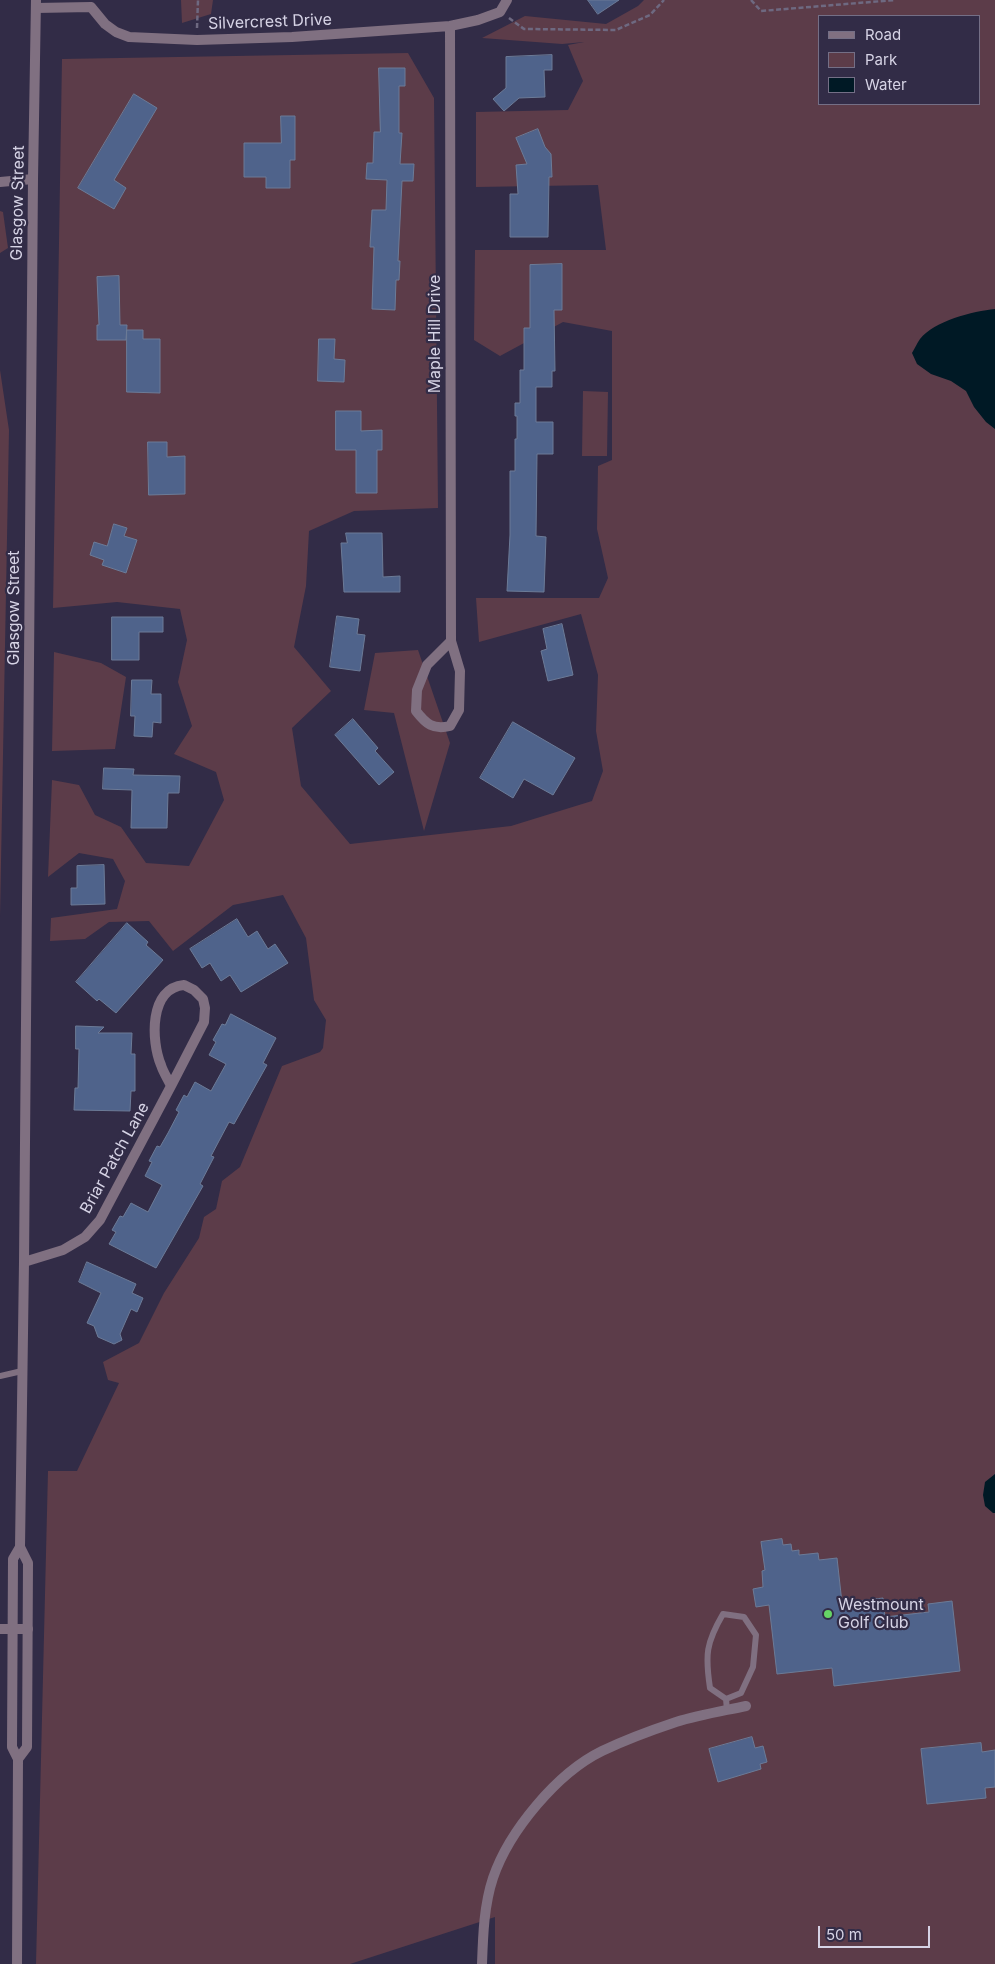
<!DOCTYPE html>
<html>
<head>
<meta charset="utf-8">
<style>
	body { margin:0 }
	#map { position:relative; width:995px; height:1964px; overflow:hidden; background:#322c47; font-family:Inter,sans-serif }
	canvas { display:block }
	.legend { position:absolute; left:818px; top:15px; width:162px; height:90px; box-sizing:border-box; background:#322c47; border:1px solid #746f86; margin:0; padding:6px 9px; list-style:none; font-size:15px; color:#d6d3e5 }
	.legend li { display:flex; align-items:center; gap:10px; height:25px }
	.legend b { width:25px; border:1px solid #746f86 }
	.scale { position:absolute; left:818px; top:1926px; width:112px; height:22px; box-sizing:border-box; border:2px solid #d6d3e5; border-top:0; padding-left:6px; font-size:15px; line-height:18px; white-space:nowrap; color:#d6d3e5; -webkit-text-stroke:4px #322c47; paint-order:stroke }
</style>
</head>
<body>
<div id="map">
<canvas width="995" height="1964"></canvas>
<ul class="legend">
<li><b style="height:6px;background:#807081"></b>Road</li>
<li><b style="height:14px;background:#5c3c49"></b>Park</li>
<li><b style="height:14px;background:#001925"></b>Water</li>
</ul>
<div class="scale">50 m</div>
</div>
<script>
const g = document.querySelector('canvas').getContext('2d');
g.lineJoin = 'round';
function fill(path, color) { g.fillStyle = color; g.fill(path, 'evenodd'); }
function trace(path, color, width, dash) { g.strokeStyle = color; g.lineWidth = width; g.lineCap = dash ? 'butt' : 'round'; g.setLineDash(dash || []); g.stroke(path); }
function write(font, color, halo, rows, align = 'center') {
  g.font = font + ' Inter,sans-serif'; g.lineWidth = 4.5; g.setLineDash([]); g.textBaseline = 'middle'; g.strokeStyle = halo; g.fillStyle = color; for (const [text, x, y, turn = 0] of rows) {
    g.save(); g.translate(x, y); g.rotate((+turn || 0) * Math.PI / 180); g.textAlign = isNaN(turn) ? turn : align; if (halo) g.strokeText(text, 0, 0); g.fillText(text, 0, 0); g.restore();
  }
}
const green = new Path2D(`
	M181,0H213L211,14L182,23Z
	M644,0H995V1964H495V1917L350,1964H36L48,1471H77L119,1383L108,1380L103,1362L139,1343L164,1293L199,1238L204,1217L216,1209L222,1181L240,1167L282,1066L320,1052L323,1048L326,1020L314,1000L306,938L283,895L233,905L173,951L149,921L109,922L85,939L50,941L51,918L117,909L125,881L113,859L79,853L48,877L52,780L79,785L95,815L121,827L146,863L189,866L224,800L216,772L174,754L192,726L178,682L187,640L180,609L117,602L53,608L62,59L408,53L434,98L438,508L354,511L309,531L306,586L294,647L331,691L292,728L301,786L350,844L511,826L592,801L603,771L596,731L598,675L581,614L479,642L476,598H599L608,578L597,529L598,466L612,460V331L563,322L500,356L474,340L475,250H606L598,185L476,187V112L568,110L583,81L568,45L584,42L562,44L482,38L525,16L606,24L638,6ZM819,16H979V104H819Z
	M0,211L3,212L8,248L0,253Z
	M0,370L9,430L0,917Z
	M583,391L608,392L607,456H582Z
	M418,650L450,743L424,831L394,713L364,710L375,653Z
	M54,652L101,663L126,677L115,749L52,751Z`);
const water = new Path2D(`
	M995,309V429L986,422L974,407L966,391L951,381L931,374L917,364L912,353C915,348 917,343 920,339C934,321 973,311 995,309Z
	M995,1474V1513H993L985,1506L983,1495L985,1482Z`);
const building = new Path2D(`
	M588,0H619L598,14Z
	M552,55V70H544L545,97L519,98L504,111L493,99L506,88V57Z
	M379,68H405V86H399V133H402L400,164H414L413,181H402L398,261H400L399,280H396L395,310L372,309L374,247H370L372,210H386L387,180L366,179L367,163H373L374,132H380Z
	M134,94L157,108L114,180L126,188L114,209L78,188Z
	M281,116H295V160H290V188H266V177H244V143H281Z
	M538,129L545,147L551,154L552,177H549L548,237H510V194H518L516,165L527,164L516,138Z
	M562,264V310H554L555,371H552V387H536V422H553V454H537L536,536L546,537L544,592L507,591L510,535V471H515V439H517V416H515V403H520V370H524V328H530V265Z
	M119,276L120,325H127L126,340H97V325H99L97,277Z
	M127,330H143V339H160V393L127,392Z
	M319,339H335L334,359L345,360L344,382L318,381Z
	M336,411H361V431L382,430V450H377V493H356V450H336Z
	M148,442H167V457L185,456V494L149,495Z
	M114,524L127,528L124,536L137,540L126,573L102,565L104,560L90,555L94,542L107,546Z
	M346,533H382L383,577L400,576V592H344L341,543H347Z
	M337,616L359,619L357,634L365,635L360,671L330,667Z
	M112,617H163V632H139V660H112Z
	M562,624L573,675L548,681L541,651L547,649L543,629Z
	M132,680H152L151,694H161V723L153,722L152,737L134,736L135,716H131Z
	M353,719L378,748L375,751L394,772L379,785L335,735Z
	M513,722L575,758L553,795L524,779L513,798L480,778Z
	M104,768L134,769L133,775L180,776L179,793H168L167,828H131L132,790L103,789Z
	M104,865L105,904L71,905V888H77V866Z
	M237,919L248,937L257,931L268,949L275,944L288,963L241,992L230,975L221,981L210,963L202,968L190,949Z
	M127,923L148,942L146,945L163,960L116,1013L99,999L97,1001L76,982Z
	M231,1014L276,1038L263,1063L267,1065L234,1124L229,1122L211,1156L214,1157L200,1184L203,1186L156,1268L109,1244L116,1232L112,1230L120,1216L123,1217L131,1203L148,1212L162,1185L145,1176L152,1162L149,1161L157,1146L160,1147L168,1133L179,1112L176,1110L184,1095L187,1097L195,1082L211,1091L226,1064L209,1055L216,1042L213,1040L222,1024L225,1025Z
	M76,1026L104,1027L98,1033H132L131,1054H135V1091H131L130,1111L74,1110L75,1088H78L79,1049H76Z
	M87,1262L136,1284L132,1293L143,1298L137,1312L131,1309L120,1334L122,1340L114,1344L98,1337L94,1326L87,1323L101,1293L79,1282Z
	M782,1539L783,1545L791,1544L792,1551L799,1550V1555L818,1553L819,1560L837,1558L842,1603L883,1598L885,1617L929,1612L928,1604L952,1601L960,1671L834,1686L832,1668L777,1674L769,1605L756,1607L753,1589L763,1587L762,1571L765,1570L761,1542Z
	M752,1737L755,1748L763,1746L767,1762L760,1764L761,1769L718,1782L709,1749Z
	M981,1743L982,1752L995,1750V1787L985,1788L986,1798L927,1804L921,1749Z`);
const path = new Path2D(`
	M751,0L761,11L895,0
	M509,18L524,29L616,30L650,15L664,0
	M197,28L198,0`);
const service = new Path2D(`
	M0,1376L22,1371
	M726,1699L741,1693L753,1667L756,1635L744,1617L723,1614C706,1643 705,1655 710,1688L726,1699L727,1710`);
const minor = new Path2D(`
	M91,7L105,24L116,32L129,37L197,40L292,37L450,26L478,20L500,12L507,0
	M36,8L91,7
	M450,26L451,641L460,671L459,710L450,726C433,730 426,724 416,711L417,690L427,665L451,641
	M0,182L33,179
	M184,985L194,990L203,999L205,1008L204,1022L171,1086C168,1079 163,1072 161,1065C151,1041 149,988 184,985Z
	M24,1262L63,1250L85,1237L100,1220L171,1086
	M0,1629H28
	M482,1964C483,1935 484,1905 493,1878C509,1831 557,1773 602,1751C625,1740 652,1730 676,1722C699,1715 723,1711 746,1706`);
const tertiary = new Path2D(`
	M18,1759L27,1747L28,1563L20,1547L24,1262L33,179L36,0
	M17,1964L18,1759L12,1747L13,1559L20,1547`);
const markers = [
	[828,1614,5,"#66d466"]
];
const streetNames = [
	["Silvercrest Drive",270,22,-2],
	["Glasgow Street",18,203,-89],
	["Maple Hill Drive",435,334,-90],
	["Glasgow Street",14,608,-90],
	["Briar Patch Lane",115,1158,-61]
];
const poiNames = [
	["Westmount",838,1605],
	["Golf Club",838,1623]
];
fill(green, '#5c3c49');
fill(water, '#001925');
fill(building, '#4f638b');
trace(building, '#6c7b97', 1);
trace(path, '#6e6981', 2.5, [5, 2.5]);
trace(service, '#807081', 6);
trace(minor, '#807081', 10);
trace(tertiary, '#807081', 10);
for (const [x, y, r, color] of markers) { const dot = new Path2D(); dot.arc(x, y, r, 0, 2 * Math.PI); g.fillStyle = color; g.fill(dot); trace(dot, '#322c47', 2); }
write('16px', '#d6d3e5', '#322c47', streetNames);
write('16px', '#d6d3e5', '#322c47', poiNames, 'left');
</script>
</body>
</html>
